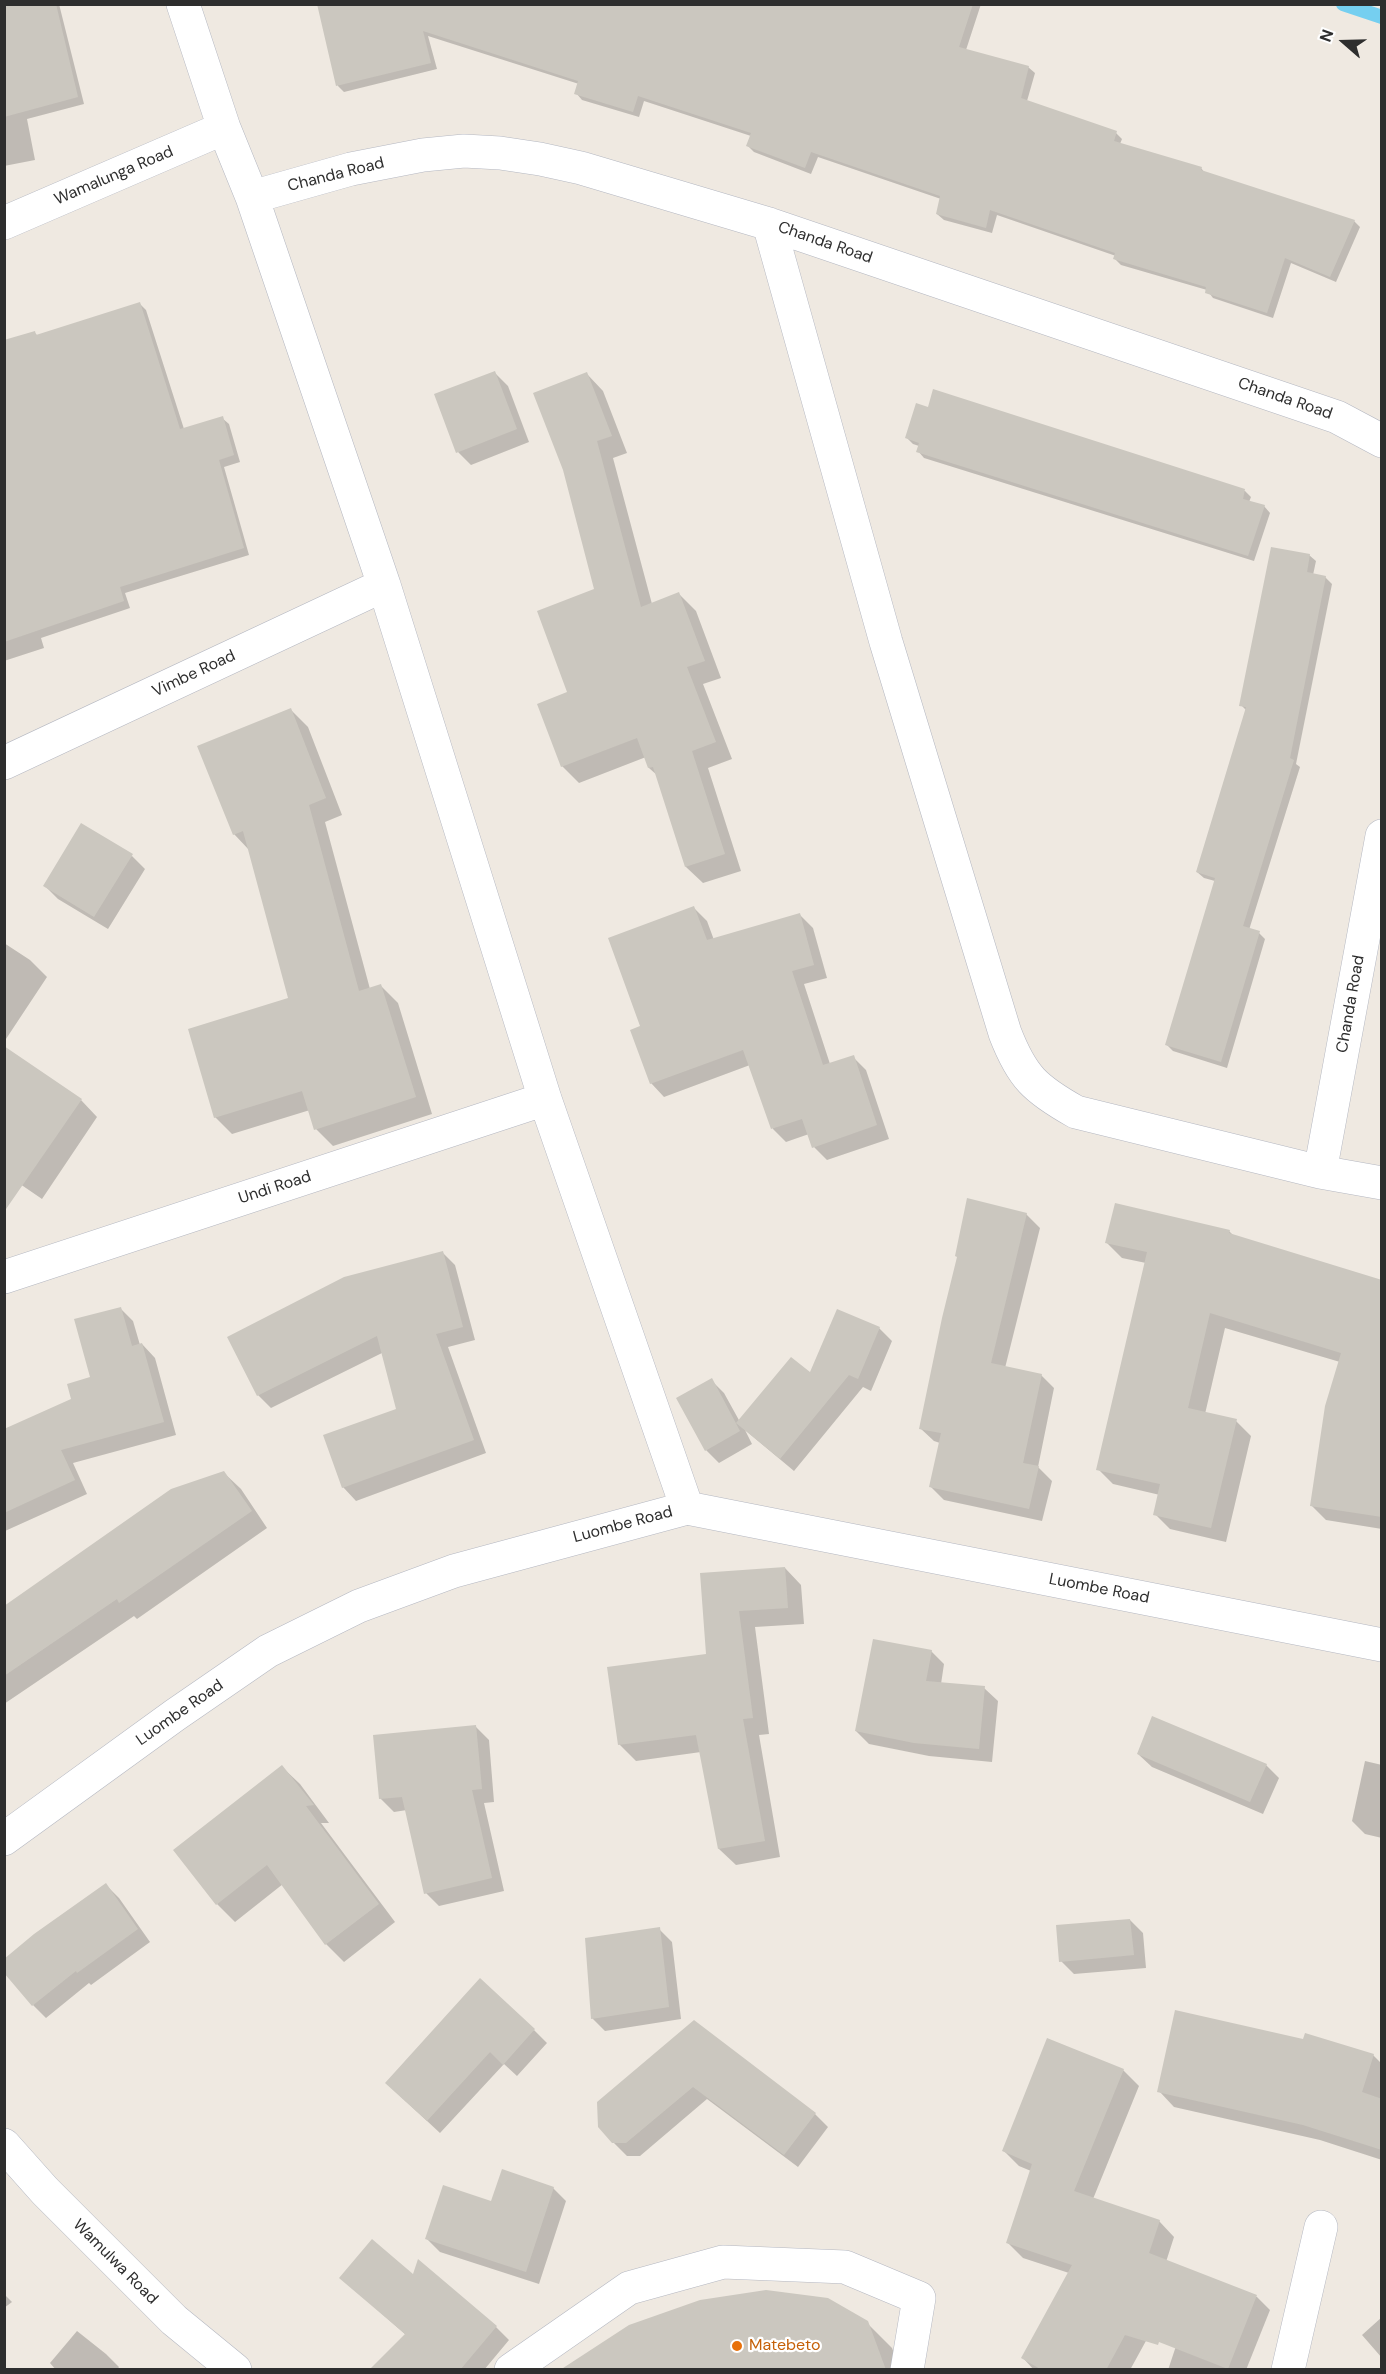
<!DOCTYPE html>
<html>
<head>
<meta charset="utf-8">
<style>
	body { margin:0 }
	#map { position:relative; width:1386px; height:2374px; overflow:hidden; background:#efe9e1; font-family:"DM Sans",sans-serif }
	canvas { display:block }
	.frame { position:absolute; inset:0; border:6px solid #2e2e2e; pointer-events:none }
	.north { position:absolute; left:1314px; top:12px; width:60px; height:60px; -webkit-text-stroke:4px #fff; paint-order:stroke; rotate:290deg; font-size:16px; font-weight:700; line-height:24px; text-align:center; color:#2e2e2e }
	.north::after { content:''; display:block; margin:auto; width:21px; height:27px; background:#2e2e2e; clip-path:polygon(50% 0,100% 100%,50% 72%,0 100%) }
</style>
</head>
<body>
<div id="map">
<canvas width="1386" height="2374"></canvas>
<div class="frame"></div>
<div class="north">N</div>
</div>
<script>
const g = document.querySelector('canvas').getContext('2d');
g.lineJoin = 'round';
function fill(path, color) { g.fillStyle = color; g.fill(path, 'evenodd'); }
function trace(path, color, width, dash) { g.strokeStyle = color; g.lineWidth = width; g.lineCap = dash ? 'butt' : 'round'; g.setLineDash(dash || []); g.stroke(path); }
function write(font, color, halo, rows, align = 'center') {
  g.font = font + ' "DM Sans",sans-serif'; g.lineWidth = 4.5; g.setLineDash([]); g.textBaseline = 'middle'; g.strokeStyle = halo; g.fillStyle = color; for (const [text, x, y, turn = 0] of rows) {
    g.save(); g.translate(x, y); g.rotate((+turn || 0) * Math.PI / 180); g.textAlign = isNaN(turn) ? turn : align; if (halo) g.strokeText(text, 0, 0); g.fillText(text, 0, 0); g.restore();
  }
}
const shadow = new Path2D(`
	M4,4H59L84,104L27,119L35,160L4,166Z
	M319,4H981L966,50L1028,67L1035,73L1027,101L1116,133L1122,139L1120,144L1201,168L1205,173L1354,221L1360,227L1336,282L1291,263L1273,318L1213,298L1207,290L1121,265L1115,259L1116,256L997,215L992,233L944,220L937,214L941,199L818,157L811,174L754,152L748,146L751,136L644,101L639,117L582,100L576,93L579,84L428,36L437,69L344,92L338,86Z
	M140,304L146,310L184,429L222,418L229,424L240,462L224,467L249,555L125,593L130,608L41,638L44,648L4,661V342L35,333L38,336Z
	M495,373L508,386L529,442L471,465L458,452L436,395Z
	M587,374L603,391L627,453L613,458L652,604L679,594L696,611L721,678L703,684L732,759L708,768L741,871L703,883L686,867L658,776L649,768L646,757L579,783L562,766L569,693L596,590Z
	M907,438L1245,491L1251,497L1249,502L1264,506L1270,513L1254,561L924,458L918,451L919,446L913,444Z
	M1309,555L1316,561L1313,575L1325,577L1332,584L1296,764L1300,767L1249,930L1259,933L1265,939L1227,1068L1173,1051L1167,1045L1215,881L1204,878L1197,872L1247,711L1241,705Z
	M291,710L308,727L342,815L325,822L370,989L381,986L398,1003L432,1114L333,1146L316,1129L310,1110L232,1134L215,1117L290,999L250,851L234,834Z
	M132,856L145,869L108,929L58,899L45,886Z
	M694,908L707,921L714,940L800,915L813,928L827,978L804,984L830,1064L853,1057L866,1070L889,1139L827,1160L814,1147L809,1134L786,1142L773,1129L750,1065L664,1097L651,1083L642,1027Z
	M4,943L30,960L47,977L4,1042Z
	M81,1100L97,1117L42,1199L4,1173Z
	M1026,1214L1040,1228L1005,1368L1041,1375L1054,1388L1038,1467L1052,1481L1042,1521L944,1500L931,1487L940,1443L934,1441L920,1428Z
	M1229,1231L1235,1237L1382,1281V1529L1326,1520L1311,1505L1340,1362L1225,1328L1205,1414L1236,1421L1251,1436L1226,1542L1170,1529L1155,1514L1160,1495L1113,1484L1098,1469L1146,1263L1122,1258L1107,1243Z
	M442,1252L455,1265L475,1340L448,1347L486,1453L356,1501L343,1487L398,1410L382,1353L271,1408L258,1395Z
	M120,1308L133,1321L140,1345L142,1344L155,1358L176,1435L73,1463L87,1494L5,1531L4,1431L73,1400L91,1378Z
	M879,1328L892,1341L871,1391L863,1387L794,1471L745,1430L752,1444L719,1463L706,1450L711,1380L724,1393L740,1422Z
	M224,1473L241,1489L267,1528L137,1619L134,1616L4,1704V1607Z
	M785,1568L801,1585L804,1624L755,1627L769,1734L759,1735L780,1857L736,1865L719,1849L701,1752L636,1761L619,1744L708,1655L702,1575Z
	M931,1651L944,1664L941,1684L984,1688L998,1701L992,1762L929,1756L869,1744L856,1731Z
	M476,1727L489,1740L494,1802L484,1803L504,1891L439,1906L426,1893L407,1810L394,1812L380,1798Z
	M1138,1754L1266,1765L1279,1778L1263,1814L1152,1767Z
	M1365,1761L1382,1765V1838L1365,1834L1352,1821Z
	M282,1767L300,1784L329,1823H321L395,1922L344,1962L326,1944L283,1884L235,1922L217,1904Z
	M106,1885L119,1898L150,1942L91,1985L89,1983L46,2018L33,2005Z
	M1130,1920L1143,1933L1146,1968L1074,1974L1061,1961Z
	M659,1929L672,1942L681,2019L605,2031L592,2018Z
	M694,2022L815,2114L828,2127L798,2167L707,2099L640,2156H627L613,2142Z
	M534,2030L547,2043L517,2076L504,2064L440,2133L400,2096Z
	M1373,2055L1382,2064L1380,2100H1382V2160L1320,2140L1174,2107L1159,2091Z
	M1123,2070L1139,2086L1093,2199L1159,2221L1174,2237L1166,2262L1181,2277L1130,2370H1034L1023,2358L1069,2273L1023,2258L1007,2242L1031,2171L1019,2166L1004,2151Z
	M553,2188L566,2201L539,2284L440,2252L427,2239L492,2203Z
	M1200,2274L1257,2297L1270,2310L1246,2370H1168Z
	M414,2276L496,2327L509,2340L484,2370H371L406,2335L341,2278Z
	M4,2294L12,2302L4,2308Z
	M1382,2317V2358L1362,2335Z
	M867,2323L892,2348L901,2370H563Z
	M77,2331L106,2354L119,2367L117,2370H56L50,2363Z`);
const stream = new Path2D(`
	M1343,4L1382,17`);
const building = new Path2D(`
	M4,4H56L78,97L4,117Z
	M317,4H973L959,47L1029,66L1021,98L1117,131L1114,141L1202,167L1201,170L1355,220L1330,277L1285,258L1267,313L1205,293L1206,287L1113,259L1115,253L990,210L986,228L936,214L940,196L811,152L805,168L746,146L751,133L638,96L633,112L574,94L578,81L423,31L431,63L336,86Z
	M140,302L180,429L223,416L234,455L219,460L244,548L120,587L124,601L4,642V340L35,331L36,335Z
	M495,371L517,429L456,453L434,394Z
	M587,372L612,436L597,441L641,607L679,592L705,661L687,667L716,742L692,751L725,854L685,867L653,767L648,768L637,738L561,767L537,704L567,692L537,611L594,589L563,470L533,393Z
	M933,389L1245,489L1243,499L1265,505L1248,556L916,452L919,443L905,438L916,403L928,407Z
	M1271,547L1310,554L1307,572L1326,576L1290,758L1294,760L1243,926L1260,931L1221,1062L1165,1045L1215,878L1196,872L1246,707L1239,706Z
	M291,708L326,798L309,805L359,991L381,984L416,1097L314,1130L302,1091L214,1118L188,1029L288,998L243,831L233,835L197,746Z
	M81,823L133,854L94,917L43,886Z
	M694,906L707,940L800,913L814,965L792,971L823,1065L854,1055L877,1125L812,1148L802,1119L771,1129L743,1050L650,1084L630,1030L640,1026L608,938Z
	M4,1046L82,1099L4,1212Z
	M967,1198L1027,1213L991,1363L1042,1374L1023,1463L1039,1466L1029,1509L929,1487L941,1433L919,1429L942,1318L957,1257L955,1256Z
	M1115,1203L1230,1230L1229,1233L1382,1280V1517L1310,1506L1325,1406L1341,1353L1210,1313L1188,1408L1237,1419L1211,1528L1153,1515L1160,1484L1096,1470L1147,1252L1105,1243Z
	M443,1251L463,1327L436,1334L474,1440L342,1488L323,1435L396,1409L377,1336L257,1396L227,1337L344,1277Z
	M121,1307L132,1346L142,1343L164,1422L61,1450L75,1480L4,1513V1429L71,1399L67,1384L90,1377L74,1319Z
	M837,1309L880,1327L858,1379L849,1375L780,1459L736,1423L791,1357L810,1372Z
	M712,1378L740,1431L705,1451L676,1398Z
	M224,1471L252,1511L119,1603L117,1599L4,1676V1606L171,1489Z
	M785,1567L788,1608L739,1611L753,1718L743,1719L765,1841L718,1849L696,1735L618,1745L607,1667L706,1654L700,1573Z
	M873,1639L932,1650L926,1681L985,1686L979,1749L914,1743L855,1731Z
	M1152,1716L1267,1764L1250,1802L1137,1754Z
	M476,1725L482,1789L472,1790L492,1878L424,1894L402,1797L379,1799L373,1735Z
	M282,1765L314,1805L306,1806L379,1904L325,1945L267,1865L216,1905L173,1850Z
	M106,1883L138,1929L77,1973L76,1971L32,2006L4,1973V1959L34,1934Z
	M1130,1919L1134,1955L1059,1962L1056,1925Z
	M660,1927L669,2007L591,2019L585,1938Z
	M480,1978L535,2029L503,2065L490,2052L427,2121L385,2083Z
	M1175,2010L1303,2039L1305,2033L1374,2054L1362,2092L1382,2099V2150L1303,2125L1157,2092Z
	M694,2020L816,2113L784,2155L693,2087L626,2143H612L598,2127L597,2102Z
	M1047,2038L1124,2069L1074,2191L1160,2220L1149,2253L1257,2295L1228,2369L1159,2342L1158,2345L1125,2335L1106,2370H1042L1021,2358L1072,2265L1006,2243L1032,2164L1002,2151Z
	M502,2169L554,2187L526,2272L425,2239L443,2185L491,2201Z
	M372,2239L413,2274L418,2259L497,2326L460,2370H369L405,2334L339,2278Z
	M766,2290L828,2298L868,2321L886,2370H560L629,2325L700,2300Z`);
const minor = new Path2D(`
	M183,4L224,128L252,197L384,585L545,1099L687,1508
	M252,197L351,169L423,155L464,151L500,153L540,159L581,168L769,224L1337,417L1382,441
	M4,223L224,128
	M769,224L886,642L1005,1033C1022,1077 1035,1089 1076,1112L1320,1172L1382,1183
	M4,763L384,585
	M1320,1172L1382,836
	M4,1277L545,1099
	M4,1839L175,1715L268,1651L359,1606L454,1571L687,1508L1382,1645
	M4,2145L45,2191L174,2320L235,2370
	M511,2370L629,2288L723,2262L845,2267L919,2298L907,2370
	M1288,2370L1321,2227`);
const markers = [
	[737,2346,6,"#e8710a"]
];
const streetNames = [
	["Chanda Road",336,175,-14],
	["Wamalunga Road",114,176,-23],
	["Chanda Road",825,243,19],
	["Chanda Road",1285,399,19],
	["Vimbe Road",194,674,-25],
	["Chanda Road",1351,1004,-80],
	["Undi Road",275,1188,-18],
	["Luombe Road",623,1525,-15],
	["Luombe Road",1099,1589,11],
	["Luombe Road",180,1713,-35],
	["Wamulwa Road",115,2262,45]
];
const foodNames = [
	["Matebeto",749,2346]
];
fill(shadow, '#0003');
trace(stream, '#75cff0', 14);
fill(building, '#cbc7bf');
trace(minor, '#b4b7c1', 34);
trace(minor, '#fff', 33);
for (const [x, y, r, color] of markers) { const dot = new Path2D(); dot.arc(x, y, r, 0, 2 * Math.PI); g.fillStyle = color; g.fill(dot); trace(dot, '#fff', 2); }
write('16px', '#2e2e2e', '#fff', streetNames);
write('16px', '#c56008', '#fff', foodNames, 'left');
</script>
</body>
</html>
